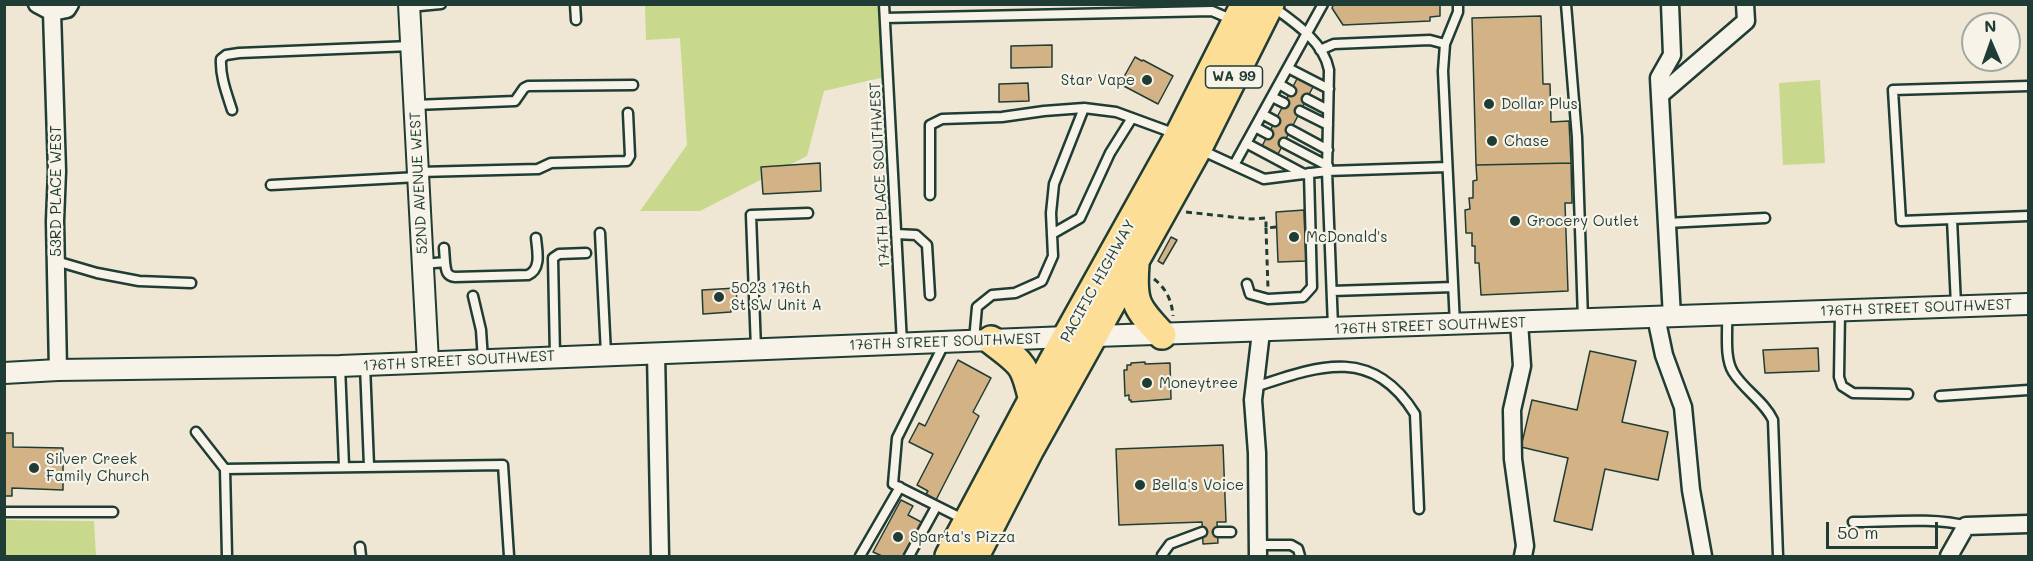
<!DOCTYPE html>
<html>
<head>
<meta charset="utf-8">
<style>
	body { margin:0 }
	#map { position:relative; width:2033px; height:561px; overflow:hidden; background:#f0e6d4; font-family:Mali,sans-serif }
	canvas { display:block }
	.frame { position:absolute; inset:0; border:6px solid #1f3d34; pointer-events:none }
	.north { position:absolute; left:1961px; top:12px; width:60px; height:60px; box-sizing:border-box; background:#f7f3e8; border:2px solid #a1aaa0; border-radius:50%; rotate:358deg; font-size:16px; font-weight:700; line-height:24px; text-align:center; color:#1f3d34 }
	.north::after { content:''; display:block; margin:auto; width:21px; height:27px; background:#1f3d34; clip-path:polygon(50% 0,100% 100%,50% 72%,0 100%) }
	.scale { position:absolute; left:1826px; top:522px; width:112px; height:27px; box-sizing:border-box; border:3px solid #1f3d34; border-top:0; padding-left:8px; font-size:18px; line-height:21px; white-space:nowrap; color:#1f3d34; -webkit-text-stroke:4px #f7f3e8; paint-order:stroke }
</style>
</head>
<body>
<div id="map">
<canvas width="2033" height="561"></canvas>
<div class="frame"></div>
<div class="north">N</div>
<div class="scale">50 m</div>
</div>
<script>
const g = document.querySelector('canvas').getContext('2d');
g.lineJoin = 'round';
function fill(path, color) { g.fillStyle = color; g.fill(path, 'evenodd'); }
function trace(path, color, width, dash) { g.strokeStyle = color; g.lineWidth = width; g.lineCap = dash ? 'butt' : 'round'; g.setLineDash(dash || []); g.stroke(path); }
function write(font, color, halo, rows, align = 'center') {
  g.font = font + ' Mali,sans-serif'; g.lineWidth = 4.5; g.setLineDash([]); g.textBaseline = 'middle'; g.strokeStyle = halo; g.fillStyle = color; for (const [text, x, y, turn = 0] of rows) {
    g.save(); g.translate(x, y); g.rotate((+turn || 0) * Math.PI / 180); g.textAlign = isNaN(turn) ? turn : align; if (halo) g.strokeText(text, 0, 0); g.fillText(text, 0, 0); g.restore();
  }
}
const green = new Path2D(`
	M645,5H880L889,76L824,91L807,156L700,211H640L687,145L680,38L646,40Z
	M1820,80L1825,163L1783,165L1779,83Z
	M5,520L94,521L96,556H5Z`);
const building = new Path2D(`
	M1334,4H1440V16L1430,17V21L1343,25L1332,8Z
	M1541,16L1543,84H1550L1551,122L1569,121L1571,163L1476,165L1472,18Z
	M1052,45V67L1011,68V46Z
	M1135,57L1142,61L1143,60L1173,76L1158,104L1120,84Z
	M1299,75L1315,83L1277,156L1261,148Z
	M1028,83L1029,101L999,102V84Z
	M820,163L821,191L763,194L761,167Z
	M1571,163L1572,203H1565L1568,291L1481,295L1479,263H1475V246H1472V233H1466L1465,210L1470,209L1469,198H1473V181L1477,180L1476,165Z
	M1304,210L1306,261L1278,262L1276,212Z
	M1171,237L1177,240L1163,264L1158,261Z
	M736,288L737,304L731,305V312L703,314L702,290Z
	M1818,348L1819,371L1765,373L1763,350Z
	M1590,351L1636,361L1622,422L1668,432L1658,480L1605,469L1592,530L1554,521L1568,458L1521,447L1532,400L1577,410Z
	M958,360L991,378L973,412L979,416L936,500L926,494L928,491L917,485L933,454L909,442L919,423L925,426Z
	M1145,362V364L1170,363L1171,399L1131,402V400H1129V395L1125,396L1124,370H1127V365H1131V363Z
	M4,433H13V447L63,448V490L12,488V496H4Z
	M1223,445L1226,522H1217L1218,543L1203,544L1202,522L1119,525L1116,449Z
	M901,500L913,506L908,515L923,523L905,556H882L873,552Z`);
const path = new Path2D(`
	M1186,212L1251,219L1266,218V228L1277,227
	M1266,228L1268,289
	M1154,279C1166,288 1172,301 1173,316`);
const service = new Path2D(`
	M575,4L576,20
	M884,4L902,343
	M1566,4L1577,137L1583,320
	M409,7L441,4
	M1273,7C1294,22 1324,42 1329,70L1327,171L1333,327
	M885,18L1212,11L1233,20
	M1320,50L1334,44L1430,40L1445,44
	M1288,68L1329,89
	M1279,84L1291,91
	M2028,86L1893,90L1901,221L2028,216
	M1272,97L1284,103
	M1307,99L1328,110
	M415,105L515,101L524,88L528,86L633,85
	M1084,108L1116,112L1176,134
	M232,110C227,94 220,77 221,59L226,55L239,53L411,46
	M1300,111L1328,125
	M1262,114L1275,121
	M1255,127L1268,134
	M1291,130L1328,150
	M1246,143L1304,174
	M1284,143L1328,166
	M1201,150L1264,179L1327,171L1447,167
	M1234,165L1323,4
	M419,172L538,169L551,163L627,161L630,156L628,113
	M271,185L418,177
	M930,195V125L942,119L1002,117L1044,111L1084,108L1054,184L1051,213L1053,256L1042,281L1015,293L992,295L977,307L974,340
	M1952,219L1956,305
	M1667,223L1765,218
	M600,233L606,354
	M896,234L916,235L927,245L930,295
	M1052,234L1080,218L1110,153L1132,118
	M444,248L445,262
	M56,261L97,273L139,281L191,283
	M424,264L445,262C446,270 446,276 455,277L528,275C542,269 537,250 536,238
	M1247,284L1250,294L1268,299L1303,297L1312,287L1309,173
	M1332,291L1453,287
	M473,296L481,330L483,360
	M1840,311L1839,377L1842,386L1853,393L1908,394
	M1727,315C1728,332 1724,357 1733,372C1744,390 1764,401 1773,420L1778,556
	M1455,325L1443,71L1445,44L1458,12V4
	M945,342L897,438L893,484L965,520
	M756,349L751,215L808,213
	M555,356L553,258L559,254L586,253
	M365,365L369,466
	M340,366L344,466
	M1255,387C1318,366 1372,345 1415,414L1419,509
	M1940,396L2028,390
	M196,432L225,469
	M4,512H113
	M1853,522C1884,522 1938,517 1966,526
	M1218,532H1231
	M1258,545H1291L1298,549L1300,556
	M360,547L361,556
	M1162,555L1170,544L1202,532
	M227,556L225,469L503,465L509,556
	M860,556L900,487
	M909,556L936,507`);
const minor = new Path2D(`
	M37,4L52,12L67,9L70,4
	M1670,4L1672,55L1659,78L1672,317
	M52,12L57,171L55,221L58,370
	M1660,95L1746,21L1745,4
	M1656,317L1664,355L1683,407L1691,490L1703,556
	M1519,322L1522,366L1512,410L1513,459L1525,546L1523,556
	M656,353L660,556
	M1258,556L1257,453L1253,400L1261,332
	M1949,556L1966,526L2028,524`);
const tertiary = new Path2D(`
	M409,4L428,362
	M4,373L58,370L340,366L1067,337L2028,304`);
const trunk = new Path2D(`
	M1135,264C1132,303 1136,307 1162,335
	M991,340C1022,364 1024,362 1033,401
	M949,556L1053,361L1177,139L1245,4
	M975,556L1029,451L1198,148L1270,4`);
const markers = [
	[1147,80,6,"#1f3d34"],
	[1489,104,6,"#1f3d34"],
	[1492,141,6,"#1f3d34"],
	[1515,221,6,"#1f3d34"],
	[1294,237,6,"#1f3d34"],
	[719,297,6,"#1f3d34"],
	[1147,383,6,"#1f3d34"],
	[34,468,6,"#1f3d34"],
	[1140,485,6,"#1f3d34"],
	[898,537,6,"#1f3d34"]
];
const shields = [
	[1234,77,57]
];
const shieldNames = [
	["WA 99",1234,77]
];
const poiNames = [
	["Star Vape",1135,80,"right"],
	["Dollar Plus",1501,104],
	["Chase",1504,141],
	["Grocery Outlet",1527,221],
	["McDonald's",1306,237],
	["5023 176th",731,288],
	["St SW Unit A",731,305],
	["Moneytree",1159,383],
	["Silver Creek",46,459],
	["Family Church",46,476],
	["Bella's Voice",1152,485],
	["Sparta's Pizza",910,537]
];
const streetNames = [
	["174TH PLACE SOUTHWEST",880,175,-93],
	["52ND AVENUE WEST",419,183,-93],
	["53RD PLACE WEST",56,191,-90],
	["PACIFIC HIGHWAY",1098,281,-61],
	["176TH STREET SOUTHWEST",1916,308,-2],
	["176TH STREET SOUTHWEST",1430,326,-2],
	["176TH STREET SOUTHWEST",945,342,-2],
	["176TH STREET SOUTHWEST",459,361,-3]
];
fill(green, '#c8d98d');
fill(building, '#d3b286');
trace(building, '#1f3d34', 1.5);
trace(service, '#1f3d34', 13);
trace(minor, '#1f3d34', 21);
trace(tertiary, '#1f3d34', 24);
trace(trunk, '#1f3d34', 32);
trace(path, '#1f3d34', 3, [6, 4.5]);
trace(service, '#f7f3e8', 8);
trace(minor, '#f7f3e8', 16);
trace(tertiary, '#f7f3e8', 20);
trace(trunk, '#fdde96', 27);
for (const [x, y, r, color] of markers) { const dot = new Path2D(); dot.arc(x, y, r, 0, 2 * Math.PI); g.fillStyle = color; g.fill(dot); trace(dot, '#f7f3e8', 2); }
for (const [x, y, w] of shields) { const box = new Path2D(); box.roundRect(x - w / 2, y - 11, w, 22, 4.5); g.fillStyle = '#f7f3e8'; g.fill(box); trace(box, '#1f3d34', 1.5); }
write('bold 14px', '#1f3d34', null, shieldNames);
write('15px', '#1f3d34', '#f7f3e8', poiNames, 'left');
write('15px', '#1f3d34', '#f7f3e8', streetNames);
</script>
</body>
</html>
